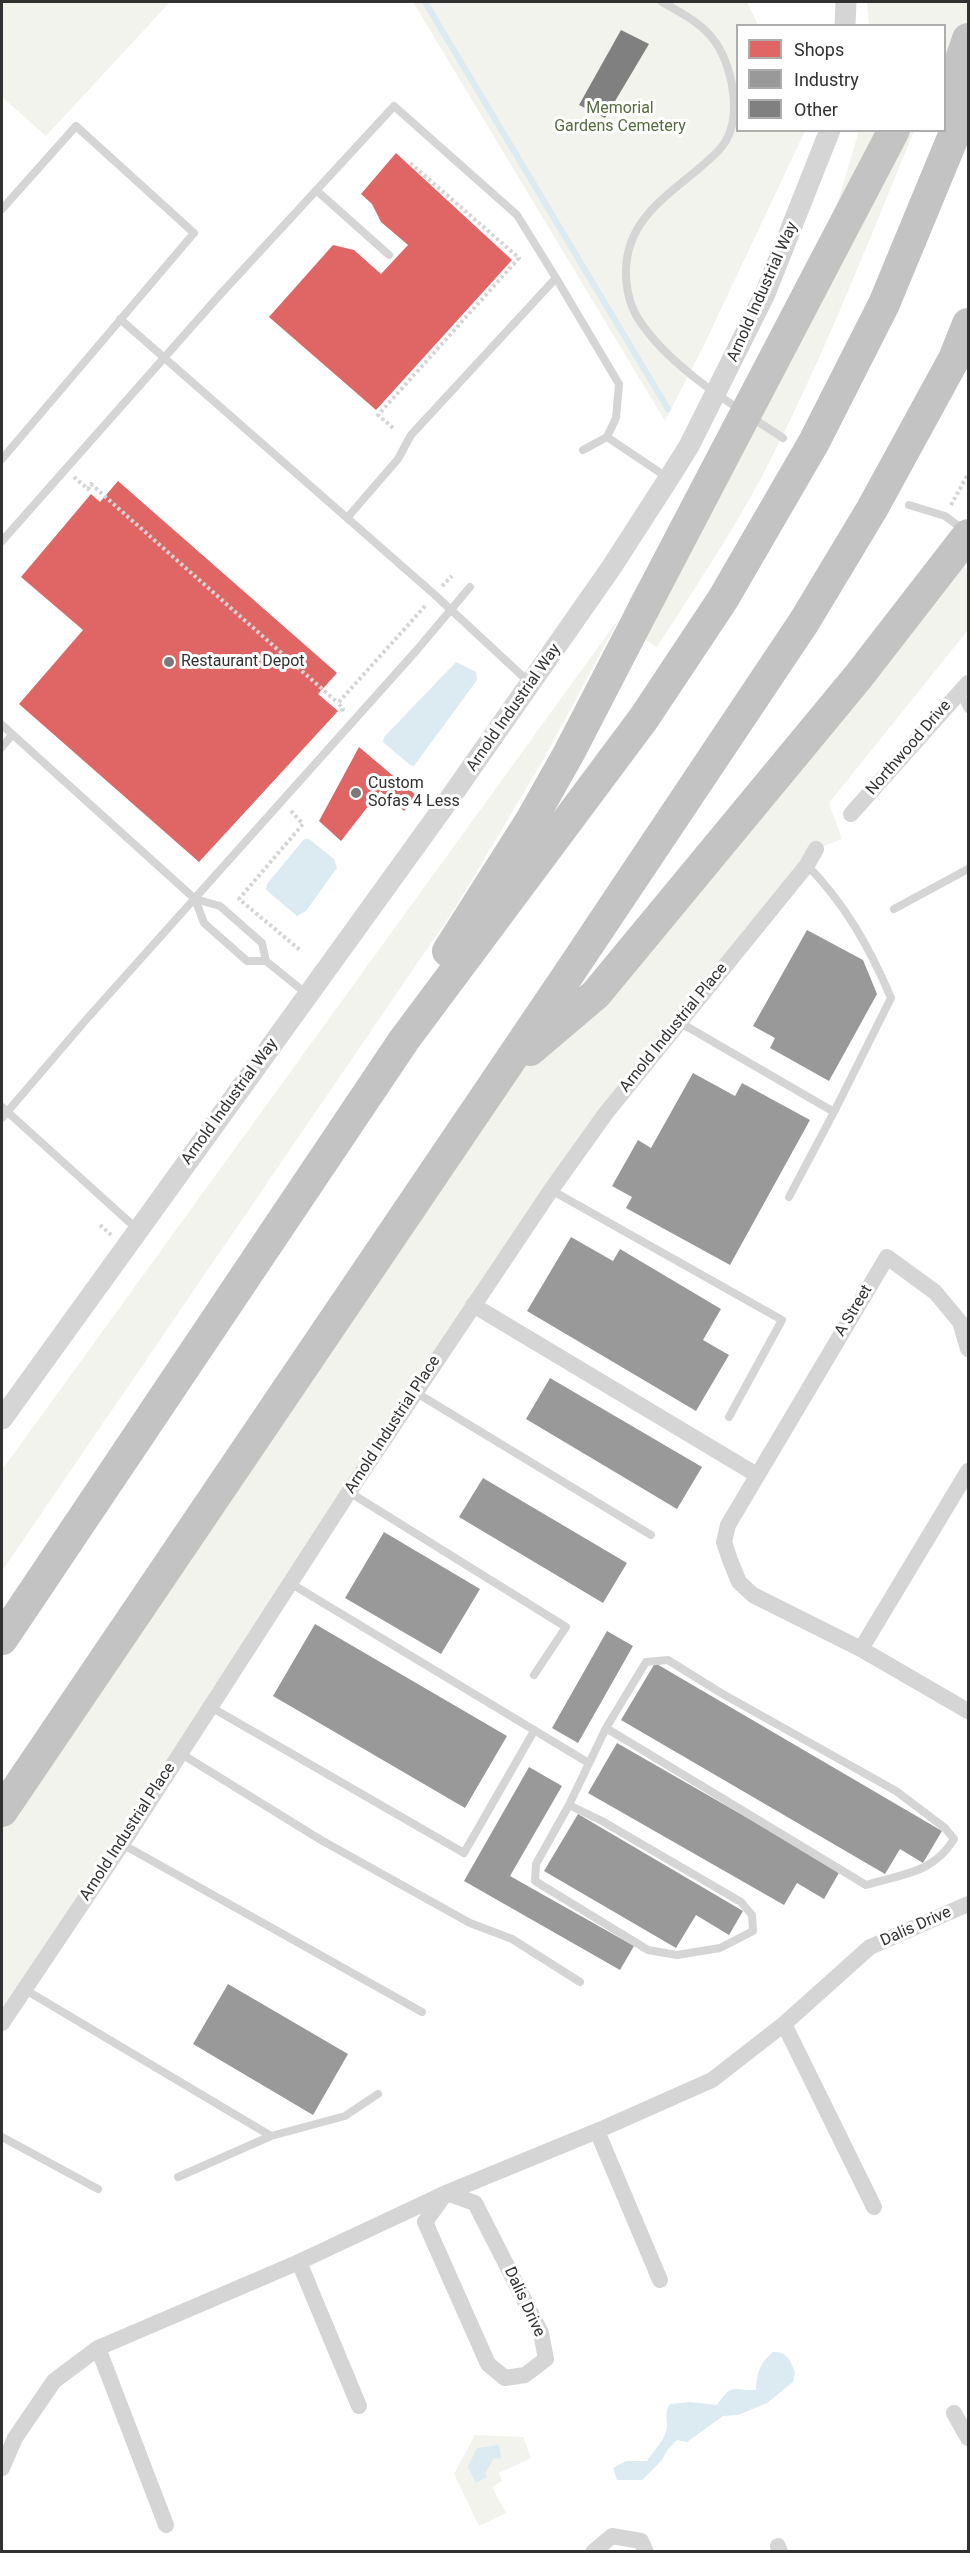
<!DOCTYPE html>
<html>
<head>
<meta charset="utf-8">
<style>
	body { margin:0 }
	#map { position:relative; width:970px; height:2553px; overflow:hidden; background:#fff; font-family:Roboto,sans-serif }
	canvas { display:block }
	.frame { position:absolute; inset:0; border:3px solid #313131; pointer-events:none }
	.legend { position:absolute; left:736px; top:24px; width:210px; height:108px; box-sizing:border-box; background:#fff; border:2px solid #adadad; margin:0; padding:8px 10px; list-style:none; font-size:18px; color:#313131 }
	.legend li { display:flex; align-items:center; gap:12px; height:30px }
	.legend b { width:30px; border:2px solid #adadad }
</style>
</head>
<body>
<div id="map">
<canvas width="970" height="2553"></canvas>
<div class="frame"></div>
<ul class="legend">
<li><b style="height:16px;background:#e06666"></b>Shops</li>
<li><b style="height:16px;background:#999"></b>Industry</li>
<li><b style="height:16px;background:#808080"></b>Other</li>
</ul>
</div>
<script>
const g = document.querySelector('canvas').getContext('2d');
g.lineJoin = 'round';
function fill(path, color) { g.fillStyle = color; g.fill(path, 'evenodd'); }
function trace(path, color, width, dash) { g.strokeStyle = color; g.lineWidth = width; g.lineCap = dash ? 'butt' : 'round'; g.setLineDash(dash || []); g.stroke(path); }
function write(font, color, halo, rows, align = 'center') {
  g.font = font + ' Roboto,sans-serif'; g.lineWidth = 6; g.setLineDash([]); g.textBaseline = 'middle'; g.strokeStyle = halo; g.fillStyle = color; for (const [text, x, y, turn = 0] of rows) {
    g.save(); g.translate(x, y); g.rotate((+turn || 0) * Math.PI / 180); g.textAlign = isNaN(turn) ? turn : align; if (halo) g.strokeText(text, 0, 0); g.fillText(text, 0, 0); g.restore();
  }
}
const green = new Path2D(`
	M2,2H170L46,136L2,97Z
	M413,2H747L758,25L738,26V130L805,131L705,343L665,421Z
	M867,2H968V34L945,64L944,26L869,25Z
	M859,131H914C866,248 819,368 760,480C729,538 692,592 657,647L641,637L653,613L629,600L709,463L835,211Z
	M952,554L968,571V630L829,803L842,839L816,849L606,1113L2,2023V1802L500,1076L596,994Z
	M620,617L542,762L455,908L2,1571V1470Z
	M475,2435L523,2437L531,2458L499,2473L502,2481L492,2487L506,2513L479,2526L454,2474Z`);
const water = new Path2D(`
	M456,662L476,672L477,680L414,766L410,765L383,742L384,737Z
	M304,839H309L334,859L337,868L306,911L297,916L266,890L267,884Z
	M773,2352C787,2351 791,2361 795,2373L793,2382L767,2403L738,2415L723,2416L687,2442L677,2440L668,2449L662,2460L642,2480H617L613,2468L626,2461H647C653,2452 663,2442 666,2432C669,2422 663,2413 670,2404L690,2402L717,2405C733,2382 732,2391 756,2390C756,2375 760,2362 773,2352Z
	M499,2445L501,2458L493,2459L485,2474L487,2477L476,2483L468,2467L477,2448Z`);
const shops = new Path2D(`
	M396,153L512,260L376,410L269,317L333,245L354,250L381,274L408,245L381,222L372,204L361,194Z
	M118,481L337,673L318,694L338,711L199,862L19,704L83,630L21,577L91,494L100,502Z
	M359,747L417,796L404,811L380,791L341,841L319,821Z`);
const industry = new Path2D(`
	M807,930L863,960L877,994L829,1081L770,1048L775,1038L753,1026Z
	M693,1073L735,1096L742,1083L810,1120L730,1265L626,1208L632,1197L612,1186L638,1140L651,1148Z
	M571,1237L613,1261L620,1249L721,1309L703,1340L729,1355L696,1411L527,1311Z
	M550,1378L702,1467L677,1509L526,1419Z
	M483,1478L627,1563L603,1603L459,1517Z
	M384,1532L480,1589L441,1654L345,1598Z
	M315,1624L507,1736L465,1808L273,1696Z
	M607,1631L633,1646L578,1743L552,1728Z
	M655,1663L942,1831L923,1863L900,1849L885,1874L621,1720Z
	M617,1743L840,1871L824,1899L797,1883L784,1905L588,1793Z
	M529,1767L562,1786L510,1876L634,1946L620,1970L464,1881Z
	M578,1814L743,1911L729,1935L696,1915L676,1948L544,1871Z
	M228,1984L348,2054L313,2115L193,2044Z`);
const stream = new Path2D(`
	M425,2L668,409`);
const building = new Path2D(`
	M621,30L649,44L605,118L579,105Z`);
const path = new Path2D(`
	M393,428L378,415L519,258L409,162
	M74,477L88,489L91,484L338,703
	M951,505L968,474
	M442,586L452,576
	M341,711L343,709L338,703L426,605
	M291,811L303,824L239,899L300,950
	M100,1225L111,1235`);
const service = new Path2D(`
	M662,2C682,13 703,24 716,43C734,70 744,124 719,150C682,189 626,211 626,272C626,288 630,306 639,320C671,369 735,406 783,438
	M316,190L389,255
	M2,209L76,126L194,233L2,459
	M556,278L619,384L616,418L607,437L668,478
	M120,319L435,595L530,683
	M583,450L607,437
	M909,505L945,516L965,531
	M2,541L217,298L394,106L517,215L556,278L411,435L398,459L347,518
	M959,691L968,709
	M2,725L195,899L220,906L262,943L266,961L308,995
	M2,747L12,735
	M807,865C845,904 870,948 891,998L834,1112
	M195,899L204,923L247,961H266
	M894,909L968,869
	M679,1022L834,1112L789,1197
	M2,1107L137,1229
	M2,1118L85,1021L416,651L470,587
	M551,1190L782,1320L729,1417
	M415,1392L651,1535
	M349,1492L566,1627L534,1675
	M290,1583L587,1762
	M209,1706L464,1853L534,1731
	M180,1753L321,1840L470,1923L512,1939L580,1982
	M569,1805L606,1728L866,1885C901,1874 933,1874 954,1839L945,1828L896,1791L721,1693L668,1660L646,1662L606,1728
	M569,1805L602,1821L741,1902L752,1915L753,1931L720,1948L677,1955L648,1950L535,1881L536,1864Z
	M122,1844L422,2012
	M24,1989L271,2136L345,2116L378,2094
	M2,2137L98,2189
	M178,2177L271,2136`);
const minor = new Path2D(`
	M851,814L968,683
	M473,1305L757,1475
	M968,1349L960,1322L935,1292L887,1257L728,1525L724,1542L730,1560L739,1582L753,1595L861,1649L968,1711
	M861,1649L968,1471
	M2,2023L122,1844L349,1492L551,1190L606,1113L807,865L816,849
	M784,2024L874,2207
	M597,2131L660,2280
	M446,2193L475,2203L541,2333L546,2359L525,2375L505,2378L488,2364L425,2222Z
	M299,2262L359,2406
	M98,2348L166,2525
	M954,2413L968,2438
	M2,2468L15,2438L54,2381L98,2348L299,2262L446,2193L597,2131L712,2080L784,2024L870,1947L968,1904
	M778,2546L780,2552
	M593,2552L612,2536L641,2541L646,2552`);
const tertiary = new Path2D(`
	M845,26L846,2
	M2,1419L448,801L611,568L669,478L689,446L765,294L830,130`);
const motorway = new Path2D(`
	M944,108L968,39
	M448,951L530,822L569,753L644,608
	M530,1050L596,994L858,677L968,535
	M2,1639L404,1040L644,718L723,599L814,442L884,304L968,101
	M2,1811L570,972L804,622L872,509L954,359L968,324`);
const motorwayBridge = new Path2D(`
	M644,608L894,130`);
const markers = [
	[169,662,6,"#797979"],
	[356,793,6,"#797979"]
];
const parkNames = [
	["Memorial",620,109],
	["Gardens Cemetery",620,127]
];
const streetNames = [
	["Arnold Industrial Way",763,292,-66],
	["Arnold Industrial Way",514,708,-55],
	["Northwood Drive",909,748,-49],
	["Arnold Industrial Place",674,1028,-51],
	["Arnold Industrial Way",230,1102,-54],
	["A Street",854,1311,-59],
	["Arnold Industrial Place",393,1425,-57],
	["Arnold Industrial Place",128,1832,-57],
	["Dalis Drive",916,1927,-24],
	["Dalis Drive",524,2302,65]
];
const poiNames = [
	["Restaurant Depot",181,662],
	["Custom",368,784],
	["Sofas 4 Less",368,802]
];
fill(green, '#f1f3ec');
fill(water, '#dceaf1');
fill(shops, '#e06666');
fill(industry, '#999');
trace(stream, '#dceaf1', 6);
fill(building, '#808080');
trace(path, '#d4d4d4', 4, [3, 3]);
trace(service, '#d5d5d5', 8);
trace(minor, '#d5d5d5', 16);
trace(tertiary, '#d5d5d5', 21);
trace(motorway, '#c3c3c3', 32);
trace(motorwayBridge, '#c3c3c3', 32);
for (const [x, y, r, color] of markers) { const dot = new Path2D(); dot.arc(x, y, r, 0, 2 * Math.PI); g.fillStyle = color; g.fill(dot); trace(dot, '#fff', 2); }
write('16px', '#576b40', '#fff', parkNames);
write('16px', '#313131', '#fff', streetNames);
write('16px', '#313131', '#fff', poiNames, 'left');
</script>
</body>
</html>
